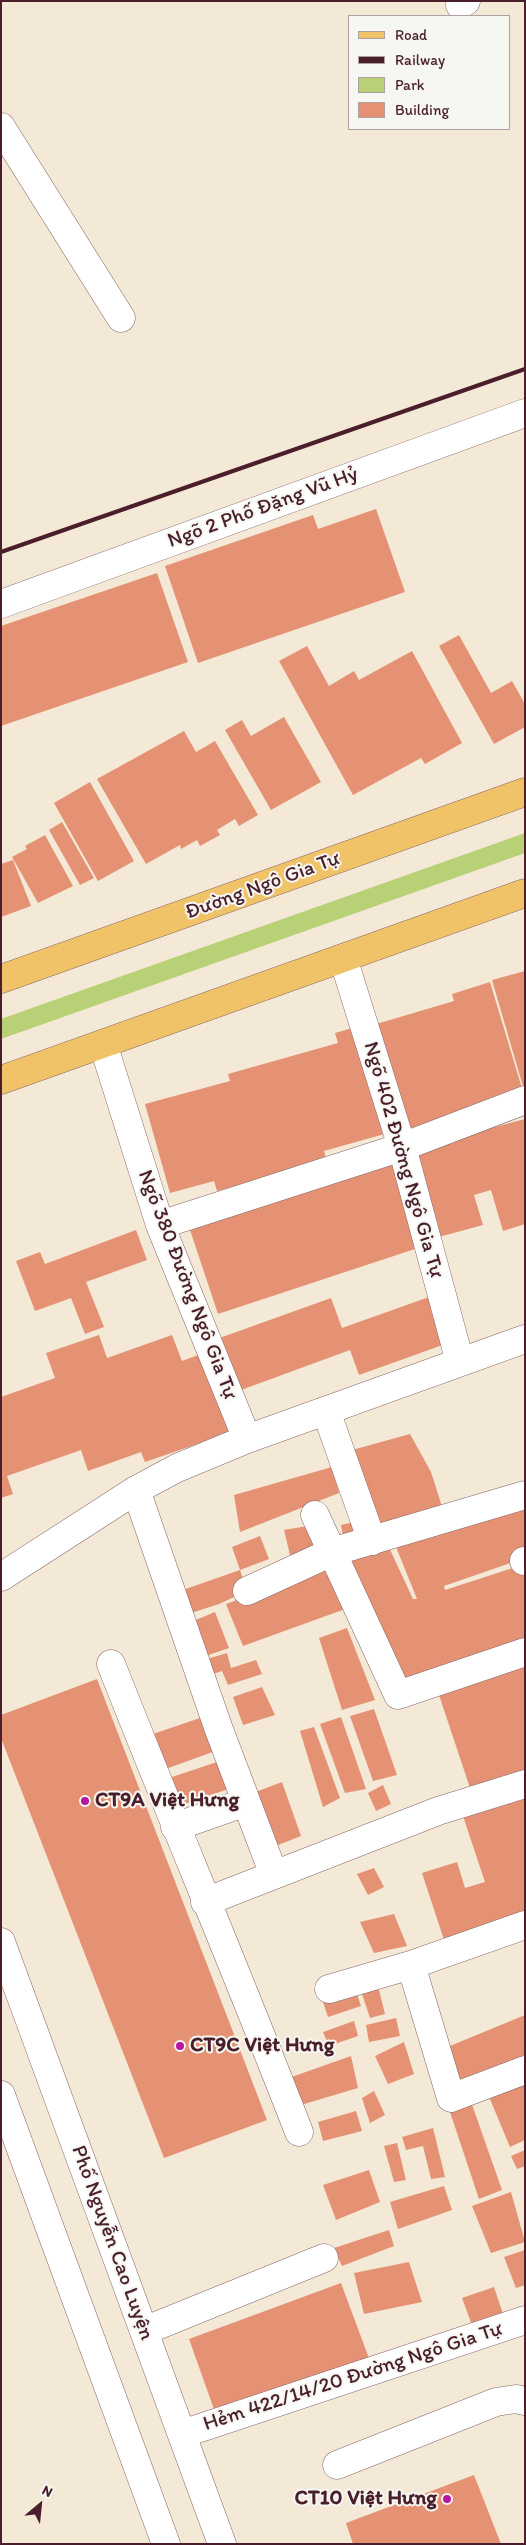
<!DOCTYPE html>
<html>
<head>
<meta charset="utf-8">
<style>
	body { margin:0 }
	#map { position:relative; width:526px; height:2545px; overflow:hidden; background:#f4e8d6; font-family:Itim,sans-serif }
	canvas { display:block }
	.frame { position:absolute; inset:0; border:2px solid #4a1f2b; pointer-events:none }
	.legend { position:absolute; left:348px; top:15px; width:162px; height:115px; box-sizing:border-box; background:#f6f6f2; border:1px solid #b1a0a2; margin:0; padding:6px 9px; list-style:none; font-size:15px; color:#4a1f2b }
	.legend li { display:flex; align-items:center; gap:10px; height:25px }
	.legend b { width:25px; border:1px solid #b1a0a2 }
	.north { position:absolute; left:15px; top:2480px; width:50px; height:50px; -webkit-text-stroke:4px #f6f6f2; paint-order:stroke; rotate:28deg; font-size:14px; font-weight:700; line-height:20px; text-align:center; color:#4a1f2b }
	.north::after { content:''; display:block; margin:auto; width:18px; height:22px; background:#4a1f2b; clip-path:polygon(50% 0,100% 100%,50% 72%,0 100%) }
</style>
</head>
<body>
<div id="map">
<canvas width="526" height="2545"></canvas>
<div class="frame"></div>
<ul class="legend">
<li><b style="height:6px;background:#f1c369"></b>Road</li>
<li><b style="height:6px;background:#4a1f2b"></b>Railway</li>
<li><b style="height:14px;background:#b8d176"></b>Park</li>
<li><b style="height:14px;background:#e59274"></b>Building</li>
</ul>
<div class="north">N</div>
</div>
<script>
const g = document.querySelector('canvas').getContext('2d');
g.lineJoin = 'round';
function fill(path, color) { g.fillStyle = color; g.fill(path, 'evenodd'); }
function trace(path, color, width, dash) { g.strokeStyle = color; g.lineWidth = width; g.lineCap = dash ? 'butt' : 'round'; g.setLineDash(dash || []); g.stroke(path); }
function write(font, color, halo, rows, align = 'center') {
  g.font = font + ' Itim,sans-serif'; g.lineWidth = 4; g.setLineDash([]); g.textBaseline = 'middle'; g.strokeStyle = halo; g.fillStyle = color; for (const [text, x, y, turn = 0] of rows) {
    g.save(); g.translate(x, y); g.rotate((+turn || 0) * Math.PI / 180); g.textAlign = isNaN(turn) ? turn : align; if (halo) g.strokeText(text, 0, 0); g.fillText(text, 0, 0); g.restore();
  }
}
const green = new Path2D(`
	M525,833V853L1,1039V1019Z`);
const building = new Path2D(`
	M376,509L405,592L198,663L165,566L313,515L318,529Z
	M157,573L188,662L1,726V626Z
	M459,635L491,693L512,681L525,704V727L494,744L439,646Z
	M307,646L329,686L354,671L359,680L412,651L462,743L425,764L421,758L353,795L279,661Z
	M284,717L321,782L271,810L225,730L242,720L251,736Z
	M184,731L196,752L215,741L258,815L239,826L235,819L217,830L220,835L200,846L197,840L181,849L180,845L146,864L97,779Z
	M90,782L134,861L98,881L54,803Z
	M62,822L94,878L80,885L49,830Z
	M45,835L73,886L38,903L12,857L27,849L25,846Z
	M13,860L31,906L1,917V864Z
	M525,971V1090H524L492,980Z
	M490,982L524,1095L405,1130L373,1025L454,1001L452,994Z
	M356,1027L388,1133L324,1151L327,1162L217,1191L214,1181L170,1193L145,1104L230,1081L228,1074L338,1043L335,1033Z
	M525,1119V1224L503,1231L491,1190L474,1195L483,1225L435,1238L409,1150Z
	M394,1160L424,1246L218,1314L188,1224Z
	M136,1230L147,1260L86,1282L104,1327L85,1334L71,1298L35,1311L16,1261L40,1252L45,1264Z
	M429,1297L451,1342L359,1375L350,1350L233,1393L214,1340L331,1298L342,1328Z
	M99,1335L107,1358L172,1335L182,1361L201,1354L229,1433L145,1462L141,1452L88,1471L81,1450L7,1476L13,1494L1,1498V1397L55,1378L46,1353Z
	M410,1434L431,1472L444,1513L376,1535L345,1452Z
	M332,1467L339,1493L240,1532L234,1495Z
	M525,1504V1558L444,1586L445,1590L525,1564V1642L399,1688L336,1559L387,1543L413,1599H417L394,1542Z
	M354,1522L358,1536L344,1540L341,1525Z
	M313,1525L320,1551L291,1559L284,1530Z
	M260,1536L269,1559L240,1570L232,1547Z
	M331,1566L348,1608L243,1646L226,1604Z
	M240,1570L247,1591L219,1604L185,1615L177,1592Z
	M215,1612L229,1648L203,1657L191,1622Z
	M347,1628L375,1700L342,1710L319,1638Z
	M227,1653L231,1668L256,1660L262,1674L228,1685L222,1671L204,1677L200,1661Z
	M525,1660V1770L470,1788L437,1689Z
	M97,1679L267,2120L164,2158L1,1738V1715Z
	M262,1687L275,1715L243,1725L233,1697Z
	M374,1709L397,1775L373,1781L350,1716Z
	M206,1716L218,1750L163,1770L147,1736Z
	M341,1717L366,1789L345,1793L320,1724Z
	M314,1727L340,1798L323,1807L300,1731Z
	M223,1760L234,1787L182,1805L169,1778Z
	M282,1782L301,1836L273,1847L253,1793Z
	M383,1785L391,1804L376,1811L368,1793Z
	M525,1796V1923L447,1949L422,1873L457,1862L465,1888L485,1882L463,1816Z
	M374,1868L384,1887L368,1895L357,1874Z
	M394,1914L407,1946L374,1953L360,1922Z
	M378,1986L385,2014L370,2018L361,1991Z
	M357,1994L361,2006L328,2017L323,2002Z
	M525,2015V2066L456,2090L450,2046Z
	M396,2018L400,2036L369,2042L366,2025Z
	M354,2021L358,2036L329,2046L323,2032Z
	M404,2042L414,2074L388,2084L375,2056Z
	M351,2056L358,2088L294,2107L286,2079Z
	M525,2076V2140L510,2147L487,2092Z
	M374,2091L385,2115L370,2123L362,2098Z
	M469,2096L502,2190L479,2199L447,2103Z
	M356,2111L362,2131L323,2141L318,2122Z
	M433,2128L445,2177L431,2179L423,2146L406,2150L402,2137Z
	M397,2143L406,2180L394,2182L384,2146Z
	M525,2150V2166L517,2169L511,2156Z
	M369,2170L380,2202L336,2220L323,2185Z
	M444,2186L452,2210L398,2229L390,2202Z
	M511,2192L525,2242L491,2253L472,2206Z
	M389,2230L394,2246L342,2266L334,2248Z
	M525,2250V2285L516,2288L504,2257Z
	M409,2262L422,2302L364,2314L354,2273Z
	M341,2283L370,2361L216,2415L189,2339Z
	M494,2287L504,2317L473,2328L462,2298Z
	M474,2475L501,2544H353L346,2523Z`);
const minor = new Path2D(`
	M460,5L466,1
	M1,127L121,318
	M1,604L525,413
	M343,958L402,1147L460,1362
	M103,1044L160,1225L247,1439
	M160,1225L402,1147L525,1100
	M326,1411L372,1541
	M136,1490L218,1727L274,1875
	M315,1515L398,1695L525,1652
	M524,1561H525
	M1,1577L136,1490L177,1468L247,1439L525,1339
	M247,1591L332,1552L525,1495
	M111,1664C173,1821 238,1975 299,2132
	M175,1827L246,1802
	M205,1902L438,1811L525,1784
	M1,1942L222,2544
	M411,1965L451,2098L525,2070
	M329,1989L411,1965L525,1925
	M1,2095L166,2544
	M144,2331L324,2258
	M182,2434L525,2320
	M337,2465L496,2402L516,2399L525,2401`);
const major = new Path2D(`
	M1,979L525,792
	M1,1080L525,893`);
const rail = new Path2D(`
	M1,552L525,369`);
const markers = [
	[85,1801,5,"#b5179e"],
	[180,2046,5,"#b5179e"],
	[447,2499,5,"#b5179e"]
];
const streetNames = [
	["Ngõ 2 Phố Đặng Vũ Hỷ",263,508,-20],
	["Đường Ngô Gia Tự",263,886,-20],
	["Ngõ 402 Đường Ngô Gia Tự",403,1160,74],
	["Ngõ 380 Đường Ngô Gia Tự",187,1285,69],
	["Phố Nguyễn Cao Luyện",112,2243,70],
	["Hẻm 422/14/20 Đường Ngô Gia Tự",353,2377,-18]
];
const poiNames = [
	["CT9A Việt Hưng",95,1801],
	["CT9C Việt Hưng",190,2046],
	["CT10 Việt Hưng",437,2499,"right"]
];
fill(green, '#b8d176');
fill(building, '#e59274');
trace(minor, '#866567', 29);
trace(major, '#866567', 29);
trace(minor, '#fff', 28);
trace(major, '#f1c369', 28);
trace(rail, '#4a1f2b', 4);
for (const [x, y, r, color] of markers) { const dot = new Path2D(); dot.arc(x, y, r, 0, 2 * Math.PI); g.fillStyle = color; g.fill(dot); trace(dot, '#f6f6f2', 2); }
write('21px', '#4a1f2b', '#f6f6f2', streetNames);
write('bold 21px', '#4a1f2b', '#f6f6f2', poiNames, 'left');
</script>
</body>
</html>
